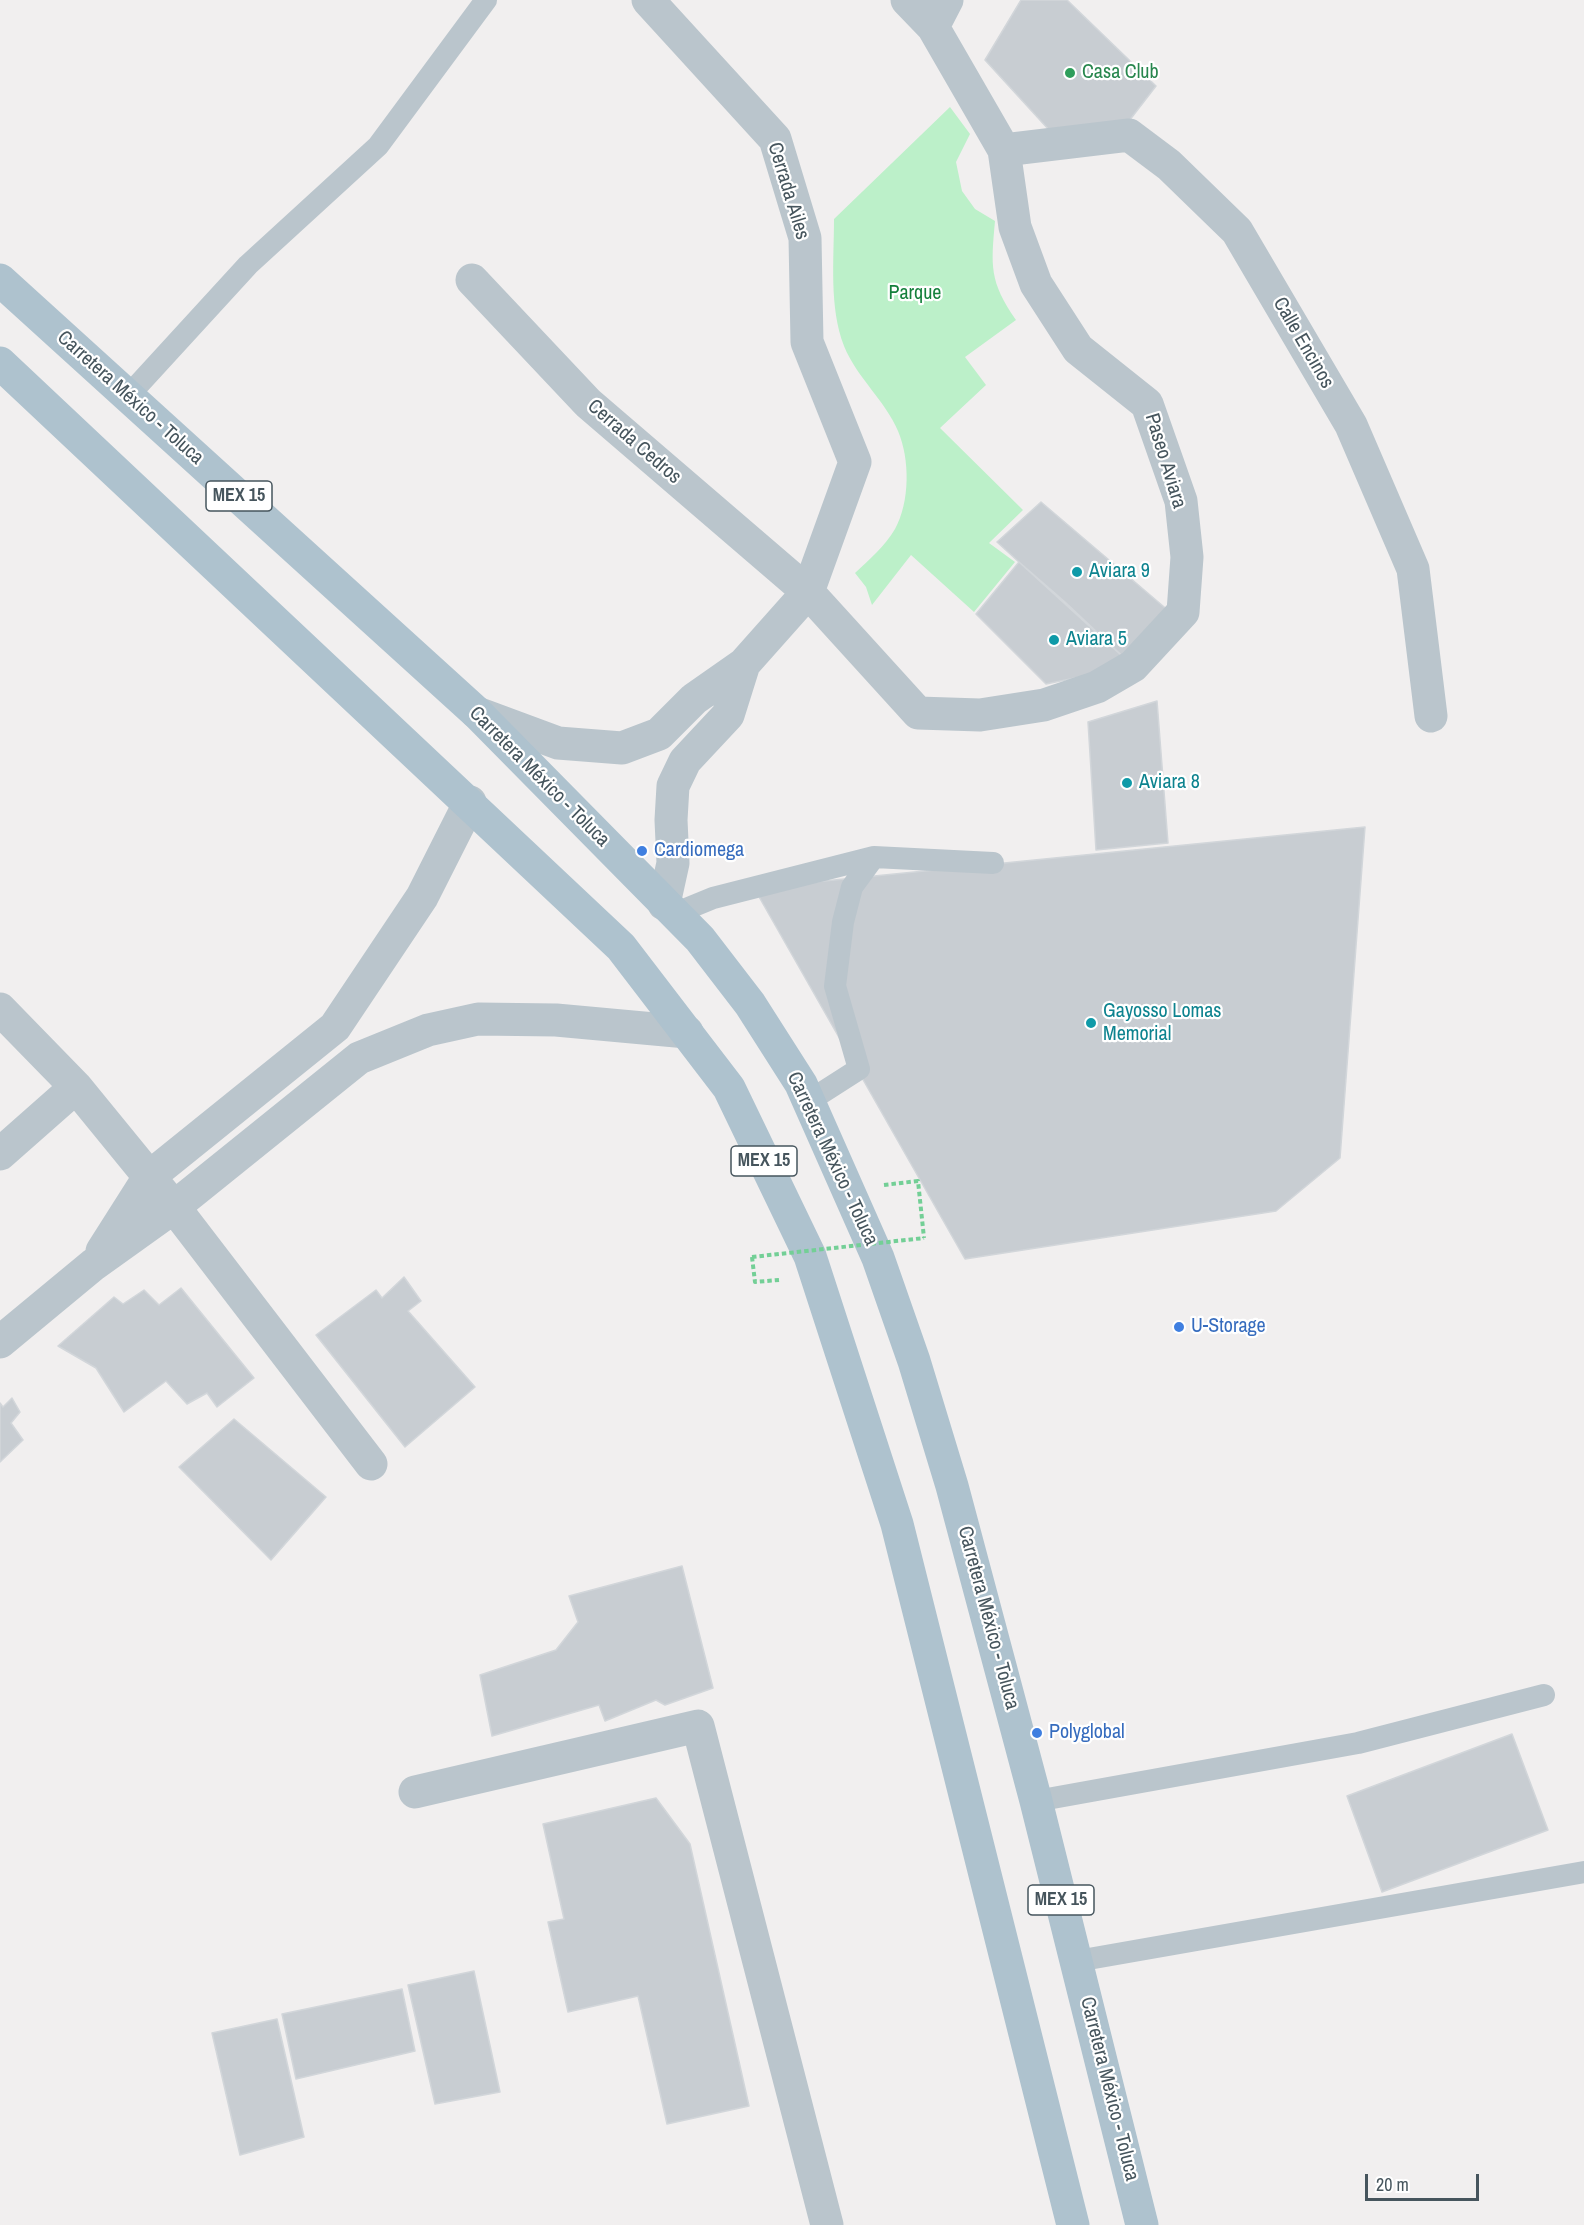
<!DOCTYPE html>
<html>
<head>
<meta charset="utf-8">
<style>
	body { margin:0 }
	#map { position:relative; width:1584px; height:2225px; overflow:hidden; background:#f1efef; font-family:"Archivo Narrow",sans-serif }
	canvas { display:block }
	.scale { position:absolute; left:1365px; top:2174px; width:114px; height:27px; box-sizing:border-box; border:3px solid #46555d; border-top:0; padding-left:8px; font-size:18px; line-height:21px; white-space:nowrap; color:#46555d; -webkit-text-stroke:4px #fff; paint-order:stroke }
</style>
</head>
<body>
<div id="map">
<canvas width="1584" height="2225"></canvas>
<div class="scale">20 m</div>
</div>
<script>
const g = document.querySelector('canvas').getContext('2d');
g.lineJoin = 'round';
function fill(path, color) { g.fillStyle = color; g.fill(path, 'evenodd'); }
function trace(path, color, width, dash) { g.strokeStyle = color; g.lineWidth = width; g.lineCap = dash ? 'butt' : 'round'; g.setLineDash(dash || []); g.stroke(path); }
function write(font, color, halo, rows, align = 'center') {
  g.font = font + ' "Archivo Narrow",sans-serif'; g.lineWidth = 4.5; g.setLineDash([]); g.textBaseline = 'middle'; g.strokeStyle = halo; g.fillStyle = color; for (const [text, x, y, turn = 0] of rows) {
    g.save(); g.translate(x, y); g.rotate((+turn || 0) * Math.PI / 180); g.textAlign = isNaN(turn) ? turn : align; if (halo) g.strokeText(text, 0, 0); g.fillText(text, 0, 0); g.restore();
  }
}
const green = new Path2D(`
	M950,107L970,134L956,162L962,191L975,209L995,221C991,266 989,281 1016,320L965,357L986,385L940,428L1023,510L989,543L1015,562L974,612L911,555L872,605L866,587L855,573C869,560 885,546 895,529C910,502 910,459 898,431C885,400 857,378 844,346C829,307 834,260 834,219Z`);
const building = new Path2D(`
	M1021,0H1067L1156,86L1122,130L1061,143L985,60Z
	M1041,502L1177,618L1133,666L997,542Z
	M1019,562L1065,602L1133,666L1046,684L976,614Z
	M1157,701L1168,843L1096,850L1088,722Z
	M1365,827L1340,1158L1276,1211L965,1259L754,888Z
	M404,1277L421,1301L408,1311L475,1387L405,1447L316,1335L376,1290L382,1298Z
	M181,1288L254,1378L217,1407L207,1393L187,1404L166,1381L124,1412L96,1368L58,1346L114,1297L123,1304L144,1290L159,1305Z
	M12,1398L20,1412L11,1423L23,1440L0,1462V1403L3,1407Z
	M234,1419L326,1497L271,1560L179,1467Z
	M682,1566L713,1688L665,1705L656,1700L605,1721L599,1705L492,1736L480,1675L556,1650L578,1622L569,1596Z
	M1512,1734L1548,1830L1382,1892L1347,1796Z
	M656,1798L690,1844L749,2106L667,2124L638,1996L568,2012L548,1922L564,1919L543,1824Z
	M474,1971L500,2092L435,2104L408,1985Z
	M402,1989L415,2051L296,2079L282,2014Z
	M277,2019L304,2137L240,2155L212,2033Z`);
const path = new Path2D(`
	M884,1185L918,1181L924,1238
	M752,1257L755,1282L779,1280`);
const service = new Path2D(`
	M128,396L248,265L378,146L486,0
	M674,914L713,898L874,857L993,863
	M809,1101L859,1069L835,986L843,922L852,887L874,857
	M1036,1801L1358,1743L1544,1695
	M1077,1961L1584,1872`);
const minor = new Path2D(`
	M933,27L947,0
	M1004,150L1129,135L1169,165L1237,231L1351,425L1413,569L1431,716
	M472,280L588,403L808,592L918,713L980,715L1044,705L1097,687L1133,666L1183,612L1187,557L1181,501L1147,404L1078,349L1036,284L1015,227L1004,150L933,27L907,0
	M477,713L558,743L622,748L659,734L694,699L744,664L808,592L855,462L807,342L805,238L775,139L648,0
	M664,904L673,863L671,820L673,786L685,761L728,715L744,664
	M0,1009L76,1087L174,1207L371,1464
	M0,1154L76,1087
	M102,1251L149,1177L335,1027L422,897L470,802
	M0,1342L93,1265L174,1207L359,1058L428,1030L478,1019L556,1020L687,1032
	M415,1792L698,1726L827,2225`);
const primary = new Path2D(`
	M0,280L477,713L700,939L750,1004L801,1084L878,1258L914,1361L952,1486L1036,1801L1142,2225
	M0,363L621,947L729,1088L810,1256L897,1524L1073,2225`);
const pathBridge = new Path2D(`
	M752,1257L924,1238`);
const markers = [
	[1070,73,6,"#2e9e5b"],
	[1077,572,6,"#0f9aa8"],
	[1054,640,6,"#0f9aa8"],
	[1127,783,6,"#0f9aa8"],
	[642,851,6,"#3f7fe0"],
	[1091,1023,6,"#0f9aa8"],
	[1179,1327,6,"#3f7fe0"],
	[1037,1733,6,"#3f7fe0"]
];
const shields = [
	[239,496,66],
	[764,1161,66],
	[1061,1900,66]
];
const shieldNames = [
	["MEX 15",239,496],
	["MEX 15",764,1161],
	["MEX 15",1061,1900]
];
const leisureNames = [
	["Casa Club",1082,73]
];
const streetNames = [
	["Cerrada Ailes",788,191,73],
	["Calle Encinos",1303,343,60],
	["Carretera México - Toluca",130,398,42],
	["Cerrada Cedros",634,442,41],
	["Paseo Aviara",1165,461,73],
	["Carretera México - Toluca",539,777,45],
	["Carretera México - Toluca",832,1159,65],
	["Carretera México - Toluca",988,1618,75],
	["Carretera México - Toluca",1109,2089,76]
];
const parkNames = [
	["Parque",915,294]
];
const cultureNames = [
	["Aviara 9",1089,572],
	["Aviara 5",1066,640],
	["Aviara 8",1139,783],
	["Gayosso Lomas",1103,1012],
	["Memorial",1103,1035]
];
const shopNames = [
	["Cardiomega",654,851],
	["U-Storage",1191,1327],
	["Polyglobal",1049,1733]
];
fill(green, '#bcf0c9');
fill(building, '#c8cdd2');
trace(building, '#d2d6da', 1.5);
trace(path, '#73cf96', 4, [4.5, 3]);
trace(service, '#bac5cc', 22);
trace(minor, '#bac5cc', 33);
trace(primary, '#aec2ce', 33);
trace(pathBridge, '#73cf96', 4, [4.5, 3]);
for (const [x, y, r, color] of markers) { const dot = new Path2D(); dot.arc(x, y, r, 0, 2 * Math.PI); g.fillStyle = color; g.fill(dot); trace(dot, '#fff', 2); }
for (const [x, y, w] of shields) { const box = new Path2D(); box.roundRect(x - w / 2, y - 15, w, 30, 4.5); g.fillStyle = '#fff'; g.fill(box); trace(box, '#46555d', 1.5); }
write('bold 18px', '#46555d', null, shieldNames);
write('20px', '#27864d', '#fff', leisureNames, 'left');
write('20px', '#46555d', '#fff', streetNames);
write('20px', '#15803c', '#fff', parkNames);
write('20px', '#0d838f', '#fff', cultureNames, 'left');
write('20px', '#366cbe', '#fff', shopNames, 'left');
</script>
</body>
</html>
